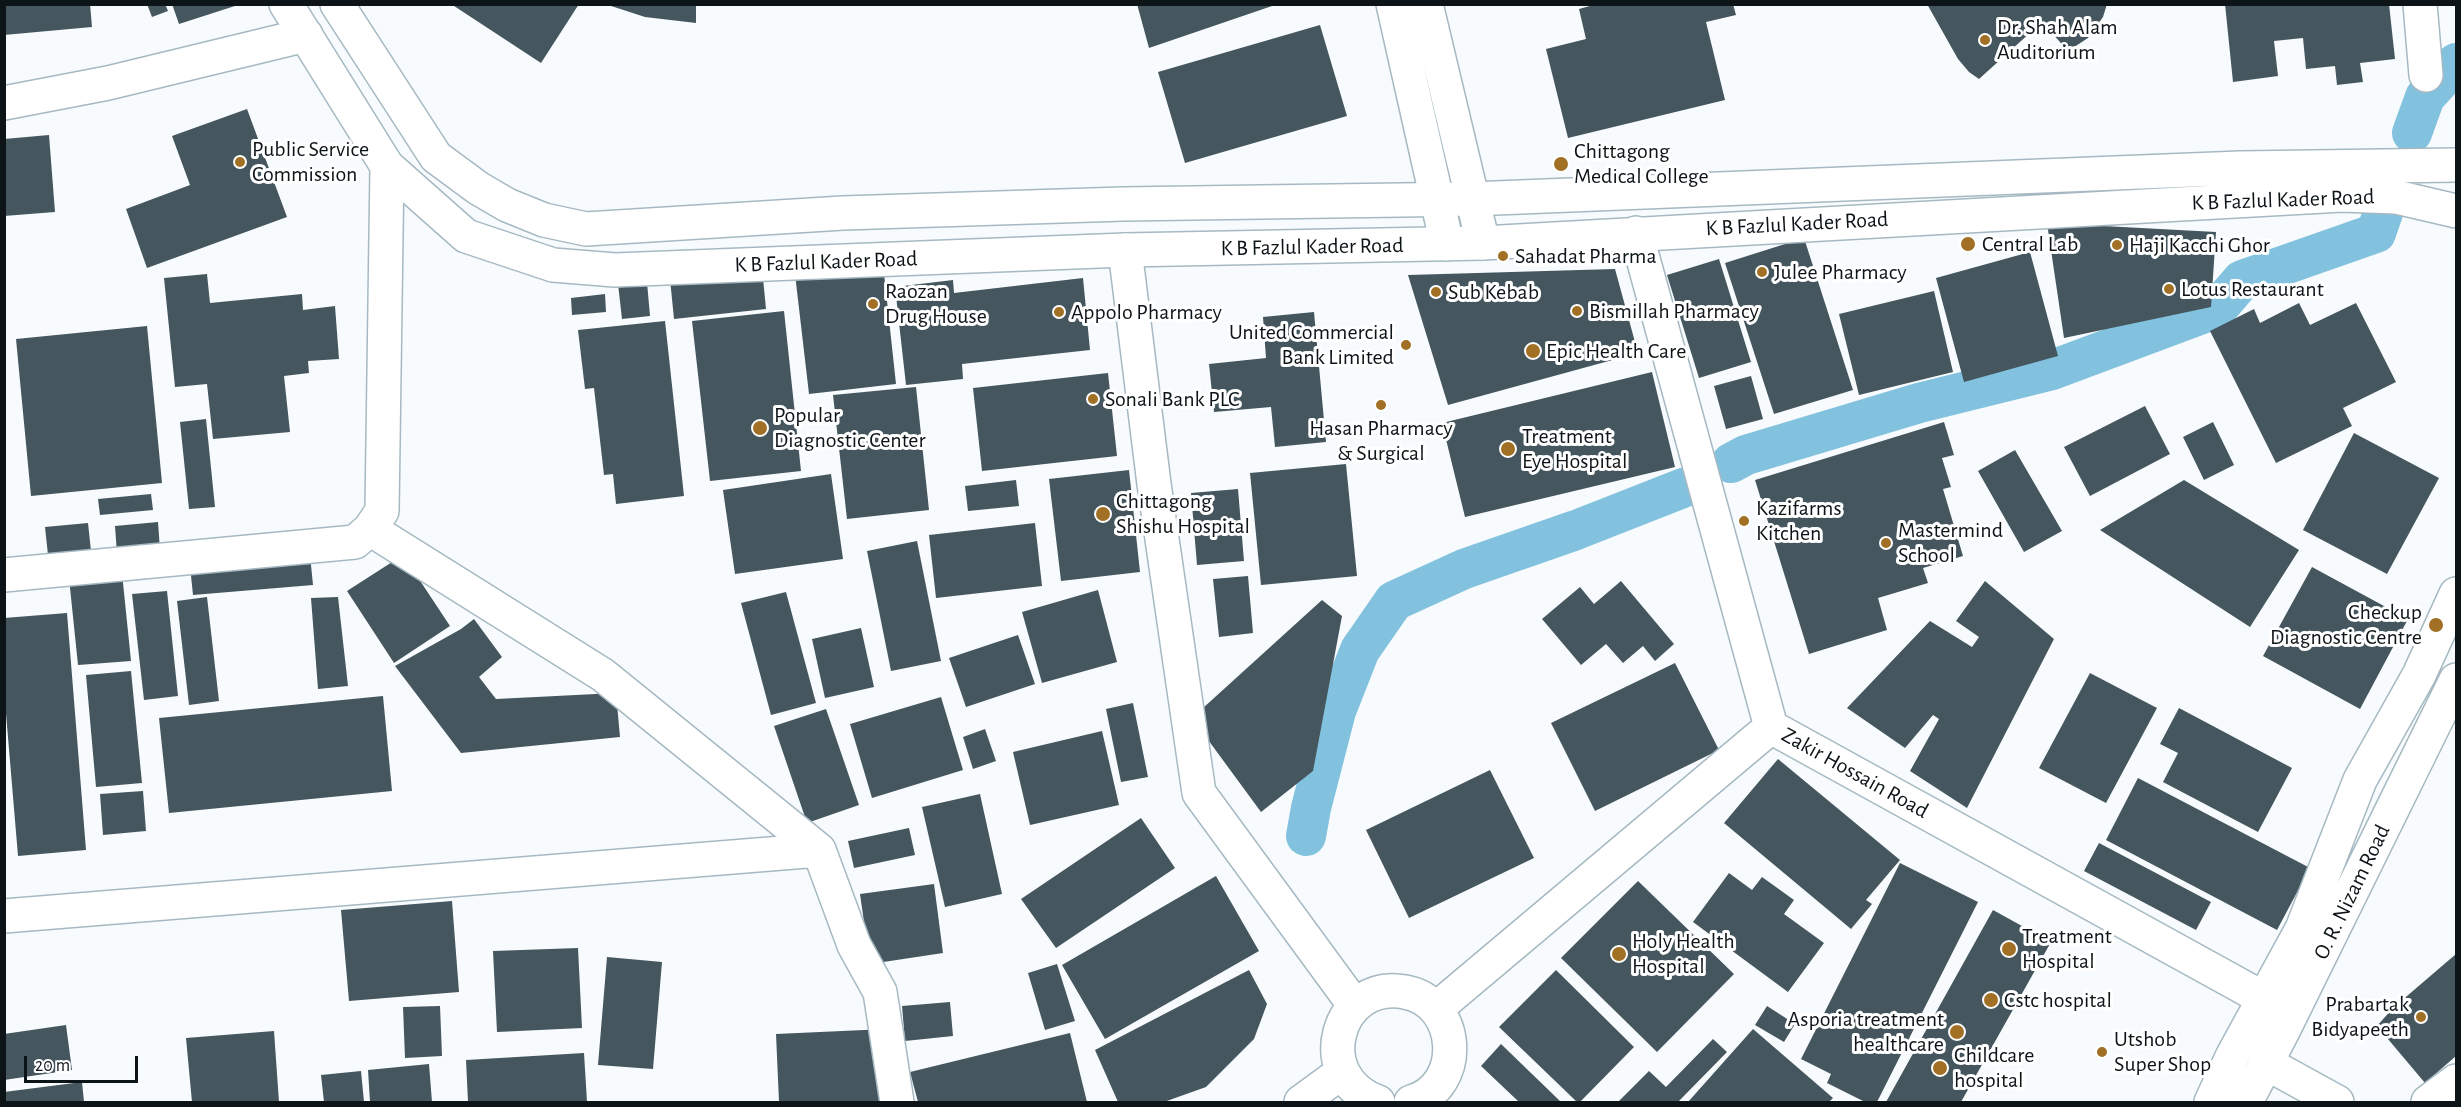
<!DOCTYPE html>
<html>
<head>
<meta charset="utf-8">
<style>
	body { margin:0 }
	#map { position:relative; width:2461px; height:1107px; overflow:hidden; background:#f7fbfd; font-family:"Alegreya Sans",sans-serif }
	canvas { display:block }
	.frame { position:absolute; inset:0; border:6px solid #0d1417; pointer-events:none }
	.scale { position:absolute; left:24px; top:1056px; width:114px; height:27px; box-sizing:border-box; border:3px solid #0d1417; border-top:0; padding-left:8px; font-size:18px; line-height:21px; white-space:nowrap; color:#0d1417; -webkit-text-stroke:4px #fff; paint-order:stroke }
</style>
</head>
<body>
<div id="map">
<canvas width="2461" height="1107"></canvas>
<div class="frame"></div>
<div class="scale">20 m</div>
</div>
<script>
const g = document.querySelector('canvas').getContext('2d');
g.lineJoin = 'round';
function trace(path, color, width, dash) { g.strokeStyle = color; g.lineWidth = width; g.lineCap = dash ? 'butt' : 'round'; g.setLineDash(dash || []); g.stroke(path); }
function fill(path, color) { g.fillStyle = color; g.fill(path, 'evenodd'); }
function write(font, color, halo, rows, align = 'center') {
  g.font = font + ' "Alegreya Sans",sans-serif'; g.lineWidth = 6; g.setLineDash([]); g.textBaseline = 'middle'; g.strokeStyle = halo; g.fillStyle = color; for (const [text, x, y, turn = 0] of rows) {
    g.save(); g.translate(x, y); g.rotate((+turn || 0) * Math.PI / 180); g.textAlign = isNaN(turn) ? turn : align; if (halo) g.strokeText(text, 0, 0); g.fillText(text, 0, 0); g.restore();
  }
}
const canal = new Path2D(`
	M2412,133L2425,97L2456,63
	M1731,463L1746,455L1919,403L2052,370L2218,308L2242,280L2376,233L2387,201
	M1306,836L1311,808L1336,711L1360,650L1394,601L1464,569L1576,530L1683,488`);
const building = new Path2D(`
	M4,4H90L92,27L4,35Z
	M147,4H165L168,11L152,17Z
	M172,4H238V5L179,24Z
	M451,4H579L541,63Z
	M1137,4H1275V5L1149,48Z
	M1597,4H1733L1736,15L1706,22L1725,100L1568,138L1546,49L1586,39L1579,9Z
	M1927,4H2107L2103,17L2088,38L2068,51L2042,22L1979,79L1969,72L1958,59Z
	M2225,4H2389L2395,59L2360,63L2363,82L2337,85L2335,66L2306,69L2303,38L2274,41L2278,76L2233,82Z
	M608,5H696V23L645,17Z
	M1320,25L1347,116L1185,163L1158,72Z
	M247,109L287,217L147,268L126,209L190,185L172,136Z
	M49,135L55,212L4,216V139Z
	M2047,223L2216,232L2211,307L2064,338Z
	M1804,238L1853,390L1774,414L1725,263Z
	M2030,252L2058,356L1964,382L1936,278Z
	M1719,259L1751,362L1699,378L1667,275Z
	M883,264L896,384L809,394L795,274Z
	M762,268L766,309L674,319L670,279Z
	M1615,269L1638,353L1448,405L1408,275Z
	M646,271L650,316L622,319L617,275Z
	M207,274L210,303L302,294L303,310L335,306L339,359L308,361L309,373L284,376L290,432L213,439L207,384L175,387L164,278Z
	M1083,278L1090,350L962,364L963,379L906,385L895,287L953,280L954,293Z
	M1934,291L1953,372L1859,395L1839,314Z
	M605,294L606,312L572,315L571,298Z
	M2299,303L2310,325L2356,303L2396,382L2343,408L2352,426L2276,463L2210,331L2254,309L2260,323Z
	M784,311L801,471L710,481L692,321Z
	M1314,312L1326,442L1275,447L1271,407L1214,412L1209,364L1266,358L1263,317Z
	M665,321L684,496L616,504L613,474L604,475L594,388L585,389L578,330Z
	M147,326L162,483L31,496L16,339Z
	M1652,372L1675,467L1465,517L1442,423Z
	M1108,373L1117,456L982,471L973,388Z
	M1751,376L1763,419L1726,429L1714,386Z
	M916,387L929,510L847,519L833,395Z
	M2145,406L2170,454L2090,496L2064,447Z
	M206,419L215,507L189,509L180,422Z
	M1944,422L1954,455L1942,458L1951,487L1943,489L1963,556L1923,568L1928,583L1878,598L1887,630L1809,654L1755,480Z
	M2213,422L2234,465L2204,480L2183,437Z
	M2354,433L2439,478L2387,574L2303,530Z
	M2015,450L2062,531L2024,552L1978,471Z
	M1346,464L1357,576L1261,585L1250,473Z
	M1129,470L1140,572L1061,581L1049,479Z
	M831,474L843,559L735,574L723,490Z
	M1016,480L1019,506L968,511L965,486Z
	M2184,480L2299,550L2250,627L2100,530Z
	M1238,489L1244,561L1197,565L1191,493Z
	M151,494L153,510L100,515L98,499Z
	M158,522L160,550L117,554L115,526Z
	M88,523L91,551L48,555L45,527Z
	M1035,523L1042,586L936,598L929,535Z
	M917,541L941,661L891,671L867,551Z
	M310,555L313,585L193,595L190,566Z
	M403,555L450,626L394,663L347,591Z
	M2312,567L2408,619L2360,709L2263,656Z
	M122,573L131,661L78,665L69,578Z
	M1248,576L1253,633L1219,637L1213,579Z
	M1621,581L1674,644L1655,661L1643,646L1623,663L1606,644L1581,665L1542,619L1580,587L1594,604Z
	M1985,581L2054,639L1967,808L1910,771L1939,719L1933,715L1905,748L1847,708L1930,621L1972,647L1979,637L1956,621Z
	M1098,590L1117,662L1042,683L1022,612Z
	M167,591L178,696L144,700L132,594Z
	M786,592L816,703L771,715L741,603Z
	M207,597L219,701L189,705L177,601Z
	M338,597L348,686L318,689L311,598Z
	M1322,600L1342,616L1313,771L1261,812L1192,718Z
	M67,613L86,850L18,856L4,690V618Z
	M474,619L502,657L479,677L496,699L616,693L620,737L461,753L395,666L461,629Z
	M861,628L874,687L825,698L812,639Z
	M1018,635L1035,684L966,707L949,658Z
	M1675,663L1719,750L1595,811L1551,723Z
	M131,671L142,783L96,787L86,675Z
	M2090,673L2157,708L2106,803L2039,768Z
	M383,696L392,791L169,813L159,718Z
	M941,697L963,770L872,798L850,724Z
	M1133,703L1148,777L1121,782L1106,709Z
	M2179,708L2292,768L2258,832L2163,782L2178,753L2160,744Z
	M826,709L859,805L807,823L774,726Z
	M985,729L996,761L973,769L963,737Z
	M1102,731L1119,805L1030,825L1013,752Z
	M1778,759L1900,860L1866,900L1872,904L1851,929L1724,823Z
	M1490,770L1534,858L1409,918L1366,830Z
	M2138,778L2310,868L2277,930L2106,840Z
	M143,791L146,831L103,835L100,794Z
	M980,794L1002,894L945,907L922,807Z
	M1141,818L1175,868L1056,948L1021,899Z
	M909,828L915,855L854,868L848,841Z
	M2099,843L2211,902L2196,930L2084,871Z
	M1900,863L1978,902L1877,1102H1865L1827,1083L1831,1074L1801,1059Z
	M1729,873L1752,890L1762,877L1794,900L1784,914L1824,943L1788,992L1693,922Z
	M1216,876L1259,951L1105,1039L1062,965Z
	M1638,881L1734,974L1657,1052L1561,958Z
	M934,884L943,953L870,964L860,894Z
	M452,901L459,992L349,1001L341,910Z
	M1993,910L2051,942L1961,1102H1886Z
	M578,948L582,1028L497,1032L493,951Z
	M2456,954V1056L2425,1083L2377,1026L2393,1008Z
	M607,957L662,962L653,1069L598,1065Z
	M1057,964L1075,1021L1045,1030L1028,973Z
	M1249,970L1267,1004L1254,1039L1206,1087L1164,1102H1118L1095,1050Z
	M1556,970L1634,1047L1580,1102H1577L1499,1027Z
	M950,1002L953,1036L905,1041L902,1006Z
	M440,1006L442,1056L405,1058L403,1007Z
	M1767,1006L1795,1024L1784,1042L1755,1025Z
	M66,1025L72,1070L4,1080V1034Z
	M886,1029L889,1102H779L776,1034Z
	M1753,1029L1833,1098L1829,1102H1688Z
	M274,1031L279,1102H192L186,1038Z
	M1070,1033L1087,1102H918L910,1072Z
	M1713,1039L1727,1052L1678,1102H1618L1649,1071L1666,1087Z
	M1501,1044L1561,1102H1519L1481,1066Z
	M584,1053L587,1102H468L466,1060Z
	M429,1064L432,1102H370L368,1070Z
	M361,1071L364,1102H324L321,1075Z
	M82,1082L84,1102H4V1092Z`);
const minor = new Path2D(`
	M1393,4L1447,244
	M1426,4L1483,243
	M2420,4L2426,75
	M4,103L108,83L306,35
	M1636,233L1771,727
	M1125,250L1154,484L1199,793L1355,1006
	M370,529L603,675L819,850L854,945L880,992L897,1102
	M4,575L355,542L370,529L382,511L387,166
	M1771,727L2290,1013
	M4,916L819,850
	M1436,1009L1771,727
	M2266,1063L2337,1102
	M1301,1102L1342,1072
	M1378,1102C1309,1078 1336,979 1405,992C1461,1002 1466,1087 1411,1102
	M2428,1102L2456,1081`);
const major = new Path2D(`
	M286,4L387,166L466,236L553,265L615,270L1125,250L1483,243L2342,195L2396,197L2456,211
	M337,4L436,157L478,188L507,205L544,220L586,229L843,213L1123,204L1471,199L2240,168L2456,165
	M2211,1102L2232,1057L2302,929L2360,780L2419,675L2456,594
	M2246,1102L2284,1029L2456,680`);
const markers = [
	[1985,40,6,"#a17024"],
	[240,162,6,"#a17024"],
	[1561,164,8,"#a17024"],
	[1968,244,8,"#a17024"],
	[2117,245,6,"#a17024"],
	[1503,256,6,"#a17024"],
	[1762,272,6,"#a17024"],
	[2169,289,6,"#a17024"],
	[1436,292,6,"#a17024"],
	[873,304,6,"#a17024"],
	[1577,311,6,"#a17024"],
	[1059,312,6,"#a17024"],
	[1406,345,6,"#a17024"],
	[1533,351,8,"#a17024"],
	[1093,399,6,"#a17024"],
	[1381,405,6,"#a17024"],
	[760,428,8,"#a17024"],
	[1508,449,8,"#a17024"],
	[1103,514,8,"#a17024"],
	[1744,521,6,"#a17024"],
	[1886,543,6,"#a17024"],
	[2436,625,8,"#a17024"],
	[2009,949,8,"#a17024"],
	[1619,954,8,"#a17024"],
	[1991,1000,8,"#a17024"],
	[2421,1017,6,"#a17024"],
	[1957,1032,8,"#a17024"],
	[2102,1052,6,"#a17024"],
	[1940,1068,8,"#a17024"]
];
const poiNames = [
	["Dr. Shah Alam",1997,27],
	["Auditorium",1997,52],
	["Public Service",252,149],
	["Commission",252,174],
	["Chittagong",1574,151],
	["Medical College",1574,176],
	["Central Lab",1982,244],
	["Haji Kacchi Ghor",2129,245],
	["Sahadat Pharma",1515,256],
	["Julee Pharmacy",1774,272],
	["Lotus Restaurant",2181,289],
	["Raozan",885,291],
	["Drug House",885,316],
	["Sub Kebab",1448,292],
	["Bismillah Pharmacy",1589,311],
	["Appolo Pharmacy",1071,312],
	["United Commercial",1394,332,"right"],
	["Bank Limited",1394,357,"right"],
	["Epic Health Care",1546,351],
	["Sonali Bank PLC",1105,399],
	["Popular",774,415],
	["Diagnostic Center",774,440],
	["Hasan Pharmacy",1381,428,"center"],
	["& Surgical",1381,453,"center"],
	["Treatment",1522,436],
	["Eye Hospital",1522,461],
	["Chittagong",1116,501],
	["Shishu Hospital",1116,526],
	["Kazifarms",1756,508],
	["Kitchen",1756,533],
	["Mastermind",1898,530],
	["School",1898,555],
	["Checkup",2422,612,"right"],
	["Diagnostic Centre",2422,637,"right"],
	["Treatment",2022,936],
	["Hospital",2022,961],
	["Holy Health",1632,941],
	["Hospital",1632,966],
	["Cstc hospital",2004,1000],
	["Prabartak",2409,1004,"right"],
	["Bidyapeeth",2409,1029,"right"],
	["Asporia treatment",1944,1019,"right"],
	["healthcare",1944,1044,"right"],
	["Utshob",2114,1039],
	["Super Shop",2114,1064],
	["Childcare",1954,1055],
	["hospital",1954,1080]
];
const streetNames = [
	["K B Fazlul Kader Road",2283,200,-2],
	["K B Fazlul Kader Road",1797,224,-3],
	["K B Fazlul Kader Road",1312,247,-1],
	["K B Fazlul Kader Road",826,262,-2],
	["Zakir Hossain Road",1855,773,29],
	["O. R. Nizam Road",2352,892,-64]
];
trace(canal, '#83c2de', 40);
fill(building, '#45565e');
trace(minor, '#a6b9c2', 36);
trace(major, '#a6b9c2', 36);
trace(minor, '#fff', 33);
trace(major, '#fff', 33);
for (const [x, y, r, color] of markers) { const dot = new Path2D(); dot.arc(x, y, r, 0, 2 * Math.PI); g.fillStyle = color; g.fill(dot); trace(dot, '#fff', 2); }
write('22px', '#0d1417', '#fff', poiNames, 'left');
write('22px', '#0d1417', '#fff', streetNames);
</script>
</body>
</html>
